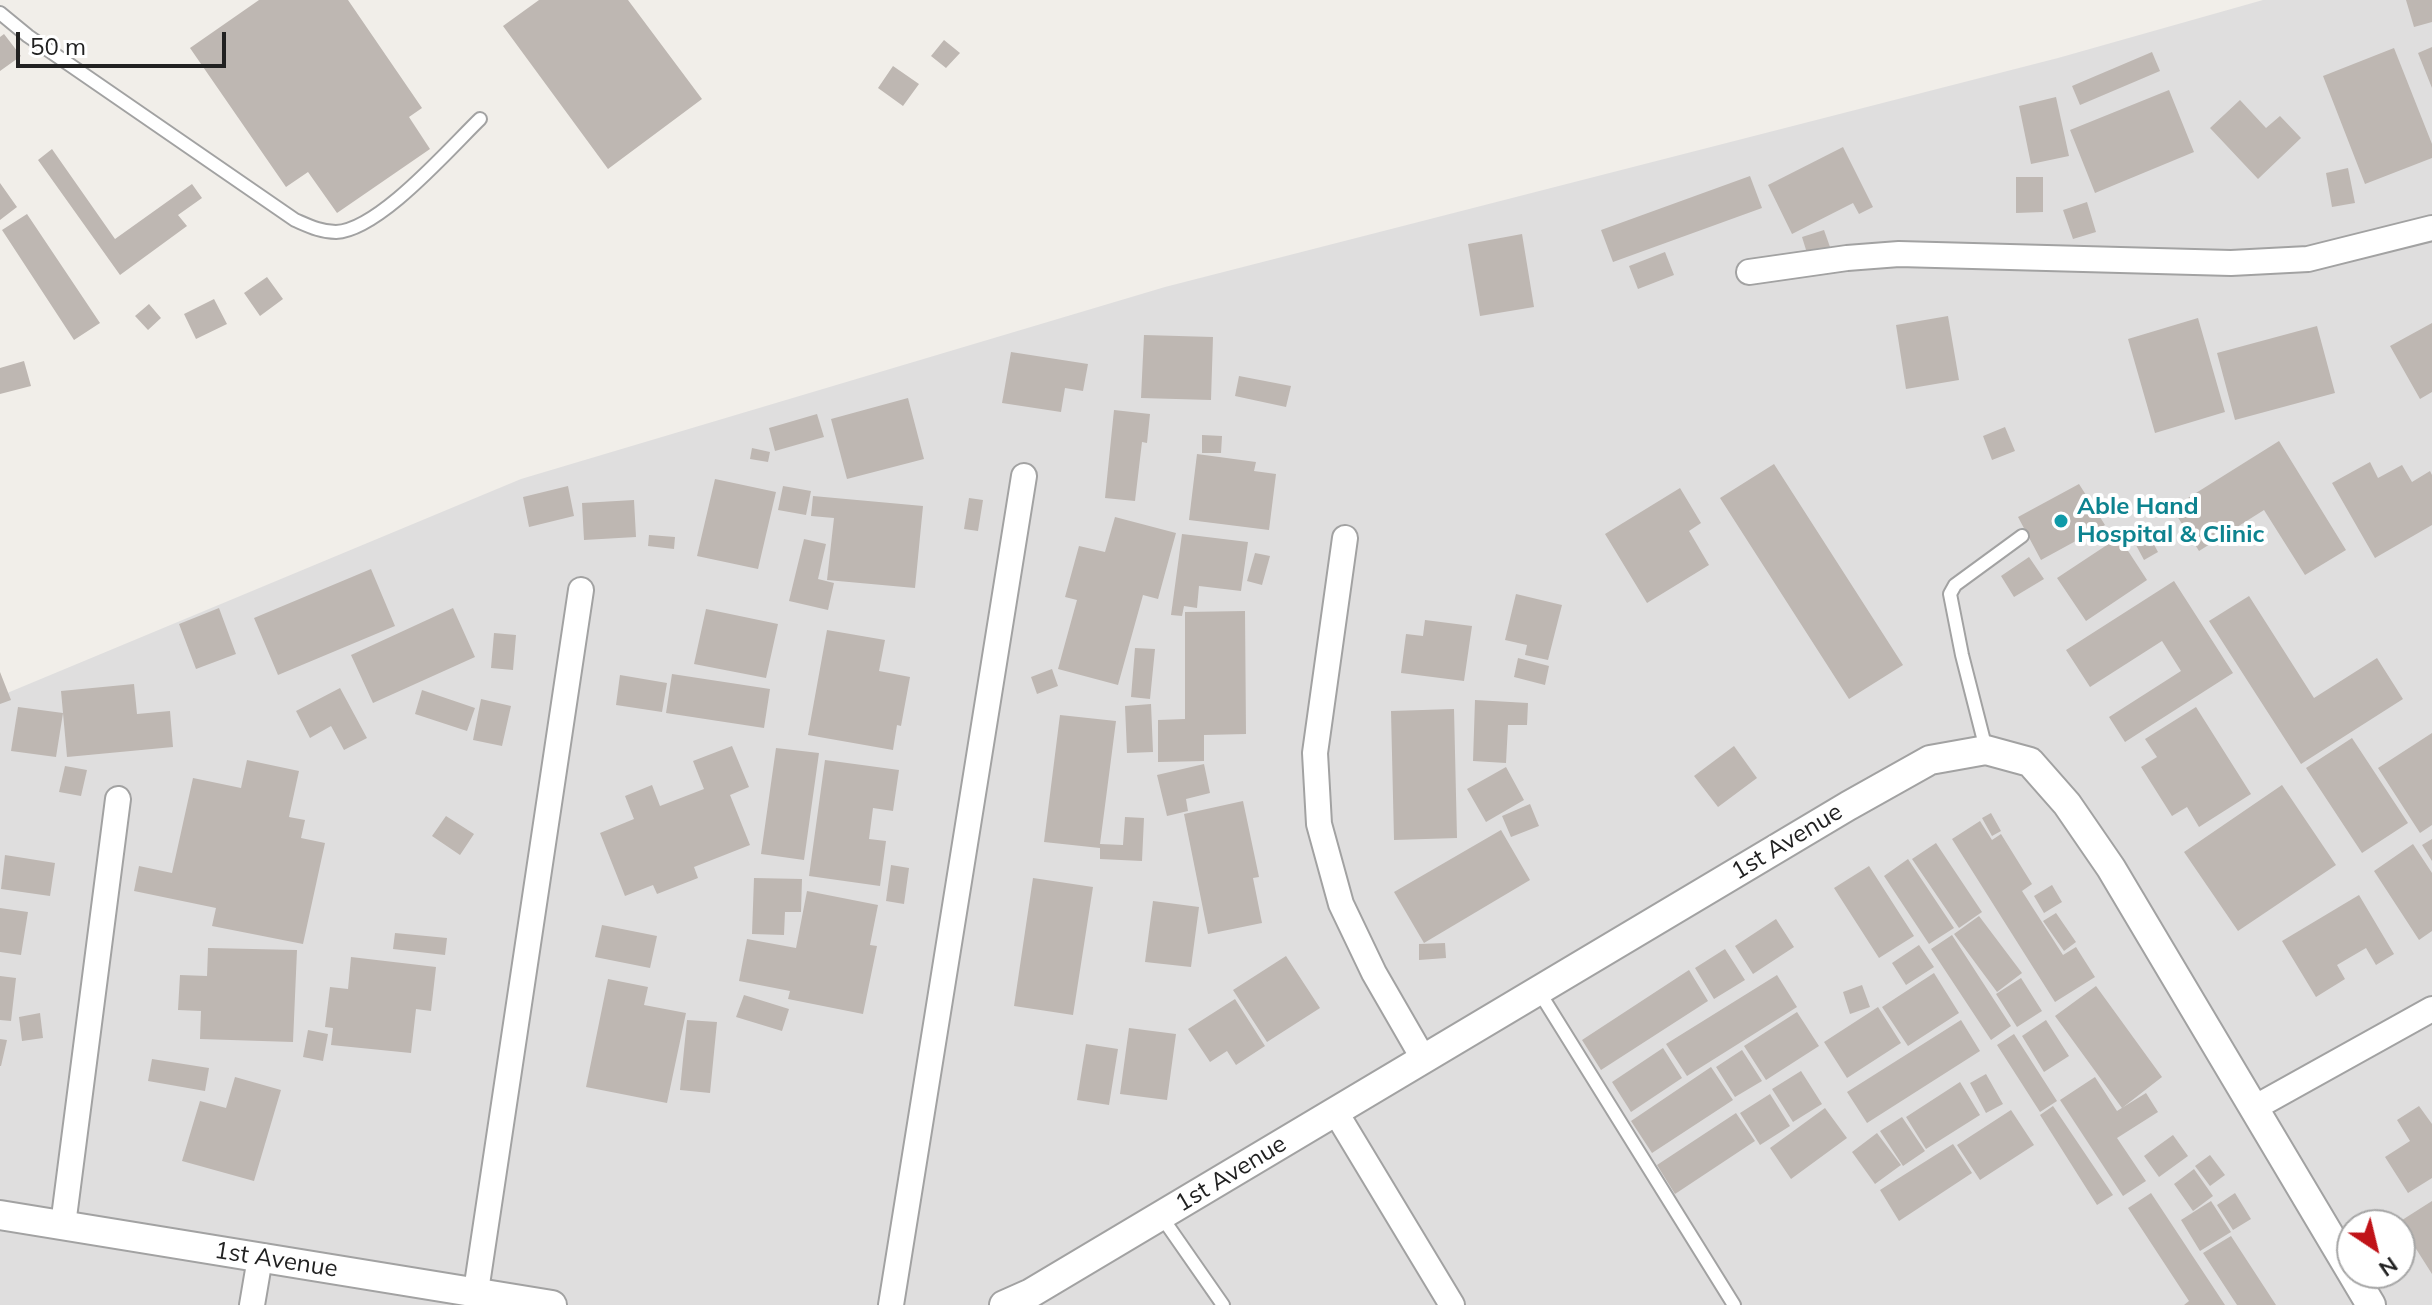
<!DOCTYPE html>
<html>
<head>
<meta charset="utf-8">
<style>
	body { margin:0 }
	#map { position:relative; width:2432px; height:1305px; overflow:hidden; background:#f1eee9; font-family:Mulish,sans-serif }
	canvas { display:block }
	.north { position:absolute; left:2336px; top:1209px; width:80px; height:80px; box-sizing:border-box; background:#fff; border:2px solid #a6a6a6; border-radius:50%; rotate:145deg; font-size:22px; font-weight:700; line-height:32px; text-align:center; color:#212121 }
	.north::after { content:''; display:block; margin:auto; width:28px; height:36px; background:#c01318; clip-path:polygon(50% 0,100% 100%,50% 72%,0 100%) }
	.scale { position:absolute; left:16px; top:32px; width:210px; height:36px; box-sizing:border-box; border:4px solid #212121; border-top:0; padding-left:10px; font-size:24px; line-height:28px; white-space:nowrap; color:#212121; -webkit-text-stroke:6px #fff; paint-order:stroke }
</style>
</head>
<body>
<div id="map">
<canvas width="2432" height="1305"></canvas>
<div class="north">N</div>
<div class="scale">50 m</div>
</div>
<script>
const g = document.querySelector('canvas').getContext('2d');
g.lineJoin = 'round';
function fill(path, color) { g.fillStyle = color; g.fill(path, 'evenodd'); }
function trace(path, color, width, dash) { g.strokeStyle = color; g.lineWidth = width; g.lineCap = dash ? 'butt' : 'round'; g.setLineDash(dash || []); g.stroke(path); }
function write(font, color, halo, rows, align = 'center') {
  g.font = font + ' Mulish,sans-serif'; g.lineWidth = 8; g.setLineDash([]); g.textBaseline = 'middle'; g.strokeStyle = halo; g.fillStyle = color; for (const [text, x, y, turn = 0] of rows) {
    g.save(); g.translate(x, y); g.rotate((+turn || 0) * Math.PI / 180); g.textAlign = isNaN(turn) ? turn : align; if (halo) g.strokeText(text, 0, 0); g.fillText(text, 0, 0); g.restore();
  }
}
const residential = new Path2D(`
	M2263,0H2432V1305H0V696L521,479L1165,287L2058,58ZM2352,1225H2400V1273H2352Z`);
const building = new Path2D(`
	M259,0H348L422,108L409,117L430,149L337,213L308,172L286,187L190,48Z
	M539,0H628L702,99L608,169L503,26Z
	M2406,0H2432V22L2414,27Z
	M4,34L21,56L0,71V37Z
	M944,40L960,53L946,68L931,56Z
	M2432,47V88L2418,53Z
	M2394,48L2432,144V158L2365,184L2323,76Z
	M2152,52L2160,71L2080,105L2072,86Z
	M893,66L919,84L903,106L878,88Z
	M2169,90L2194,152L2095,193L2070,130Z
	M2056,97L2069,156L2031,164L2019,106Z
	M2240,100L2266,128L2280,116L2301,138L2258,179L2210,128Z
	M1843,147L1873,207L1859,214L1853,203L1792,234L1768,185Z
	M52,149L115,239L192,184L202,198L178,215L187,226L120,275L38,160Z
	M2348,168L2355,203L2332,207L2326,173Z
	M1750,176L1762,208L1613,262L1601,230Z
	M2016,177H2043V212L2016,213Z
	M0,183L17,207L0,220Z
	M2087,202L2096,232L2073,239L2063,210Z
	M27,214L100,323L74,340L2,230Z
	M1824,230L1830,247L1807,253L1802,237Z
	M1522,234L1534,307L1480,316L1468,244Z
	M1665,252L1674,275L1638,289L1629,266Z
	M267,277L283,299L260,316L244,293Z
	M214,299L227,324L196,339L184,314Z
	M149,304L161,318L148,330L135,316Z
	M1948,316L1959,380L1906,389L1896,325Z
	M2198,318L2225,412L2155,433L2128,339Z
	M2432,323V392L2420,399L2390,346Z
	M2317,326L2335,393L2235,420L2217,353Z
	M1144,335L1213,337L1211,400L1141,398Z
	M1011,352L1088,364L1083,391L1065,388L1061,412L1002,403Z
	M24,361L31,386L0,394V368Z
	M1239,376L1291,386L1286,407L1235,396Z
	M908,398L924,459L847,479L831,419Z
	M1114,410L1150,414L1147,443L1142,442L1135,501L1105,498Z
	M817,414L824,437L775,451L769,428Z
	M2005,427L2015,451L1992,460L1983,436Z
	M1202,435L1222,436L1221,453H1202Z
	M2279,441L2346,550L2305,575L2264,510L2199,551L2172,508Z
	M752,448L770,452L768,462L750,459Z
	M1197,454L1256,462L1254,471L1276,474L1269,530L1189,520Z
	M2370,462L2378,478L2402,465L2412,482L2430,471L2432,475V525L2375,558L2332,483Z
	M1774,464L1903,665L1849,699L1720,498Z
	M715,479L776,492L758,569L697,556Z
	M2079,484L2105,525L2041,560L2018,517Z
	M568,486L574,516L529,527L523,497Z
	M783,486L811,491L806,515L778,510Z
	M1680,488L1701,523L1689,531L1709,565L1647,603L1605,534Z
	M813,496L923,506L915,588L827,580L834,518L811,516Z
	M969,498L983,500L978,531L964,529Z
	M634,500L636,537L584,540L582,503Z
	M1115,517L1176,533L1158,599L1143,595L1118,685L1058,669L1077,600L1065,597L1079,546L1105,552Z
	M2144,526L2158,552L2144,560L2130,534Z
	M1182,534L1248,542L1241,591L1199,586L1197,608L1184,606L1182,616L1171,615Z
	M649,535L675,537L674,549L648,546Z
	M2119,537L2147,580L2086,621L2057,578Z
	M804,539L826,544L818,579L834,583L828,610L789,601Z
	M1255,553L1270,556L1262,585L1247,581Z
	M2029,557L2044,579L2014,597L2001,576Z
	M371,569L395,626L278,675L254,618Z
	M2174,581L2233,673L2125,742L2109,717L2181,671L2162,641L2090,687L2066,650Z
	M1516,594L1562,605L1548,660L1525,655L1527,645L1505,640Z
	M2249,596L2314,698L2377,658L2403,699L2301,764L2209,621Z
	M219,608L236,654L196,669L179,624Z
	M453,608L475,657L373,703L351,655Z
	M706,609L778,624L766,678L694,664Z
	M1245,611L1246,734L1204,735V761L1158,762V720L1185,719V612Z
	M1425,620L1472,626L1464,681L1401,673L1406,634L1423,636Z
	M827,630L885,640L879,671L910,677L901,726L897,725L893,750L808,735Z
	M494,633L516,635L513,670L491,668Z
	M1135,648L1155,649L1150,699L1131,697Z
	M1518,658L1549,666L1545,685L1514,677Z
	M1052,669L1058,686L1037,694L1031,677Z
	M0,672L11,700L0,704Z
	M672,674L770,689L764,728L666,713Z
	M620,675L667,683L662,712L616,705Z
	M134,684L137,714L170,711L173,747L67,757L61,691Z
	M340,688L367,738L344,750L331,726L310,738L296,711Z
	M422,690L475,708L467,731L415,714Z
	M481,699L511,706L502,746L473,740Z
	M1475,700L1528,703L1527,725H1508L1506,763L1473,761Z
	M1151,704L1153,752L1127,753L1125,706Z
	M18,707L63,713L56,757L11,751Z
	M2196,707L2251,794L2199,827L2187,807L2172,816L2141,767L2157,757L2145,739Z
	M1454,709L1457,838L1394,840L1391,711Z
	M1060,715L1116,721L1100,844L1123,845L1125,817L1144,818L1142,861L1100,859V848L1044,842Z
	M2432,733V825L2420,833L2378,768Z
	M2352,738L2408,823L2362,853L2306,768Z
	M732,746L749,787L730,795L750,845L694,867L698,878L657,894L653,885L625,896L600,833L634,819L625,796L652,785L660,806L704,789L693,761Z
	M1734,746L1757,778L1718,807L1694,776Z
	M776,748L819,753L804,860L761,854Z
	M247,760L299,771L289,817L305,820L301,838L325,843L303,944L212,926L216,908L134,891L139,866L172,873L193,778L241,788Z
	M825,760L899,770L893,811L873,808L869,839L886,841L880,886L809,876Z
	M1204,764L1210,793L1186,799L1188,811L1167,816L1157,775Z
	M65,766L87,770L81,796L59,792Z
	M1506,767L1524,800L1486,822L1467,789Z
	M2282,785L2336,865L2238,931L2184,852Z
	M1243,801L1259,877L1253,878L1262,923L1208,934L1184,814Z
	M1530,804L1539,826L1511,837L1502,816Z
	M1991,813L2001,831L1992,836L1982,818Z
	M446,816L474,834L460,855L432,836Z
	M1980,821L1992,840L2001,834L2032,884L2022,891L2063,955L2076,947L2095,977L2055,1002L1952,839Z
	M1501,830L1530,880L1424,943L1394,892Z
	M2432,839V861L2422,845Z
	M1936,843L1982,912L1959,928L1912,859Z
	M2413,844L2432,873V931L2419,940L2374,871Z
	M5,855L55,863L50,896L1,889Z
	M1908,859L1954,928L1929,944L1884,876Z
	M891,865L909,868L904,904L886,901Z
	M1869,866L1914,936L1879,958L1834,888Z
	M754,878L802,879L801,912H785L784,935L752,934Z
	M1033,878L1093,887L1073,1015L1014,1006Z
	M2052,885L2062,902L2044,913L2034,896Z
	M807,891L878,905L870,945L877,946L863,1014L788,999L790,991L739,981L747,939L796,948Z
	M2359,895L2394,954L2376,965L2366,948L2337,965L2345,979L2316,997L2282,941Z
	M1153,901L1199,907L1191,967L1145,962Z
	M0,908L28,912L21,955L0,952Z
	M2056,913L2076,942L2064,951L2043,921Z
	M1979,916L2022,973L1997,992L1954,934Z
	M1776,919L1794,947L1753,974L1735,946Z
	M602,925L657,936L650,968L595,957Z
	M395,933L447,938L445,955L393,949Z
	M1952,935L2011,1026L1991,1040L1931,949Z
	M1445,943L1446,958L1419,960V944Z
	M1919,945L1934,967L1906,985L1892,963Z
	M208,948L297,950L293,1042L200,1039L201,1011L178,1010L180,975L207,976Z
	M1725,949L1745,980L1714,999L1695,968Z
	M1286,956L1320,1008L1267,1042L1233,990Z
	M351,957L436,967L431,1011L416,1009L411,1053L331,1045L333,1028L325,1027L330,987L348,989Z
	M1689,970L1708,1001L1601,1070L1582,1040Z
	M1934,973L1959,1013L1908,1046L1882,1007Z
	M1777,975L1797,1007L1687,1076L1666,1044Z
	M0,976L16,978L11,1021L0,1020Z
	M2021,978L2042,1011L2017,1027L1996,994Z
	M608,979L648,987L644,1005L686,1013L667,1103L586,1087Z
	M1862,985L1870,1007L1850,1014L1843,992Z
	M2096,986L2162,1077L2122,1108L2055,1016Z
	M744,995L789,1009L782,1031L736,1017Z
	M1235,999L1265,1046L1236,1065L1227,1051L1210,1062L1188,1029Z
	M1878,1007L1901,1043L1847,1078L1824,1042Z
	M1797,1012L1819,1046L1766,1080L1744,1046Z
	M40,1013L43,1038L22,1041L19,1017Z
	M687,1020L717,1022L710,1093L680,1090Z
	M1961,1020L1980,1051L1867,1123L1847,1092Z
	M2046,1020L2069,1056L2044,1072L2022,1036Z
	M1129,1028L1176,1034L1167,1100L1120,1094Z
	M308,1030L328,1034L323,1061L303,1057Z
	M2014,1034L2057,1101L2040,1112L1997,1045Z
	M0,1039L7,1040L1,1066H0Z
	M1086,1044L1118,1049L1109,1105L1077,1100Z
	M1663,1048L1682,1078L1631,1112L1612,1082Z
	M1742,1050L1762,1081L1735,1097L1716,1067Z
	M152,1059L209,1068L205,1091L148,1081Z
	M1711,1067L1733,1100L1652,1153L1631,1121Z
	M1801,1071L1822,1104L1793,1122L1772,1089Z
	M1986,1074L2003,1104L1986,1113L1970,1083Z
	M235,1077L281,1090L254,1181L182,1161L200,1101L226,1108Z
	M2095,1077L2117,1111L2146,1093L2158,1112L2117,1138L2146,1181L2123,1196L2060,1100Z
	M1960,1082L1980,1115L1926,1149L1906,1117Z
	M1770,1094L1790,1126L1760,1145L1740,1113Z
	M2053,1106L2113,1195L2097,1205L2040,1115Z
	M2419,1106L2432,1124V1178L2408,1193L2385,1157L2410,1141L2397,1120Z
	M1825,1108L1847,1138L1791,1179L1770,1148Z
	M2011,1110L2034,1145L1980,1180L1957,1145Z
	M1736,1113L1755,1141L1675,1194L1657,1165Z
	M1902,1117L1925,1151L1903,1166L1880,1131Z
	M1877,1133L1901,1165L1875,1184L1852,1152Z
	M2173,1135L2188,1156L2159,1177L2144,1156Z
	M1953,1144L1972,1173L1899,1221L1880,1190Z
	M2210,1155L2225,1175L2210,1186L2195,1166Z
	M2194,1169L2213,1196L2193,1211L2174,1184Z
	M2151,1193L2225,1305H2184L2189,1301L2128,1208Z
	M2235,1193L2251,1219L2233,1230L2217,1205Z
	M2211,1201L2231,1232L2200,1251L2181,1220Z
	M2432,1201V1274L2399,1222Z
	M2231,1236L2276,1305H2237L2203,1253Z`);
const service = new Path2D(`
	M0,13L28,36L295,220C309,226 321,232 336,232C379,230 449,149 480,119
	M1986,749L1962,655L1950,594L1955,585L2022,536
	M1538,990L1734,1305
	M1161,1216L1223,1305`);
const minor = new Path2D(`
	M1749,272L1847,258L1899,254L2231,263L2308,259L2432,228
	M1345,538L1315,753L1319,824L1341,904L1374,973L1423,1058
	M2254,1108L2432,1009
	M1335,1111L1452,1305
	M63,1225L118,799
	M476,1291L581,590
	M252,1305L260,1258
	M891,1305L1024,476`);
const tertiary = new Path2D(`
	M0,1215L552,1305
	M1004,1305L1031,1293C1304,1133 1575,968 1848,806L1930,760L1986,750L2030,762L2067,804L2111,868L2371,1305`);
const markers = [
	[2061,521,8,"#0f9aa8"]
];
const cultureNames = [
	["Able Hand",2077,507],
	["Hospital & Clinic",2077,535]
];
const streetNames = [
	["1st Avenue",1787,842,-31],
	["1st Avenue",1231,1174,-31],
	["1st Avenue",276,1260,9]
];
fill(residential, '#dfdede');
fill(building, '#beb7b2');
trace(service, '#a2a2a2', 16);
trace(minor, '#a2a2a2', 28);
trace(tertiary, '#a2a2a2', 32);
trace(service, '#fff', 12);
trace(minor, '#fff', 24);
trace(tertiary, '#fff', 28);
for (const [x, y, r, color] of markers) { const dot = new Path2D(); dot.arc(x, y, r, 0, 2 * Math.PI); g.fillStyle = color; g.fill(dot); trace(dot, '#fff', 3); }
write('bold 24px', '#0d838f', '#fff', cultureNames, 'left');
write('24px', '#212121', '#fff', streetNames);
</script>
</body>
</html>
